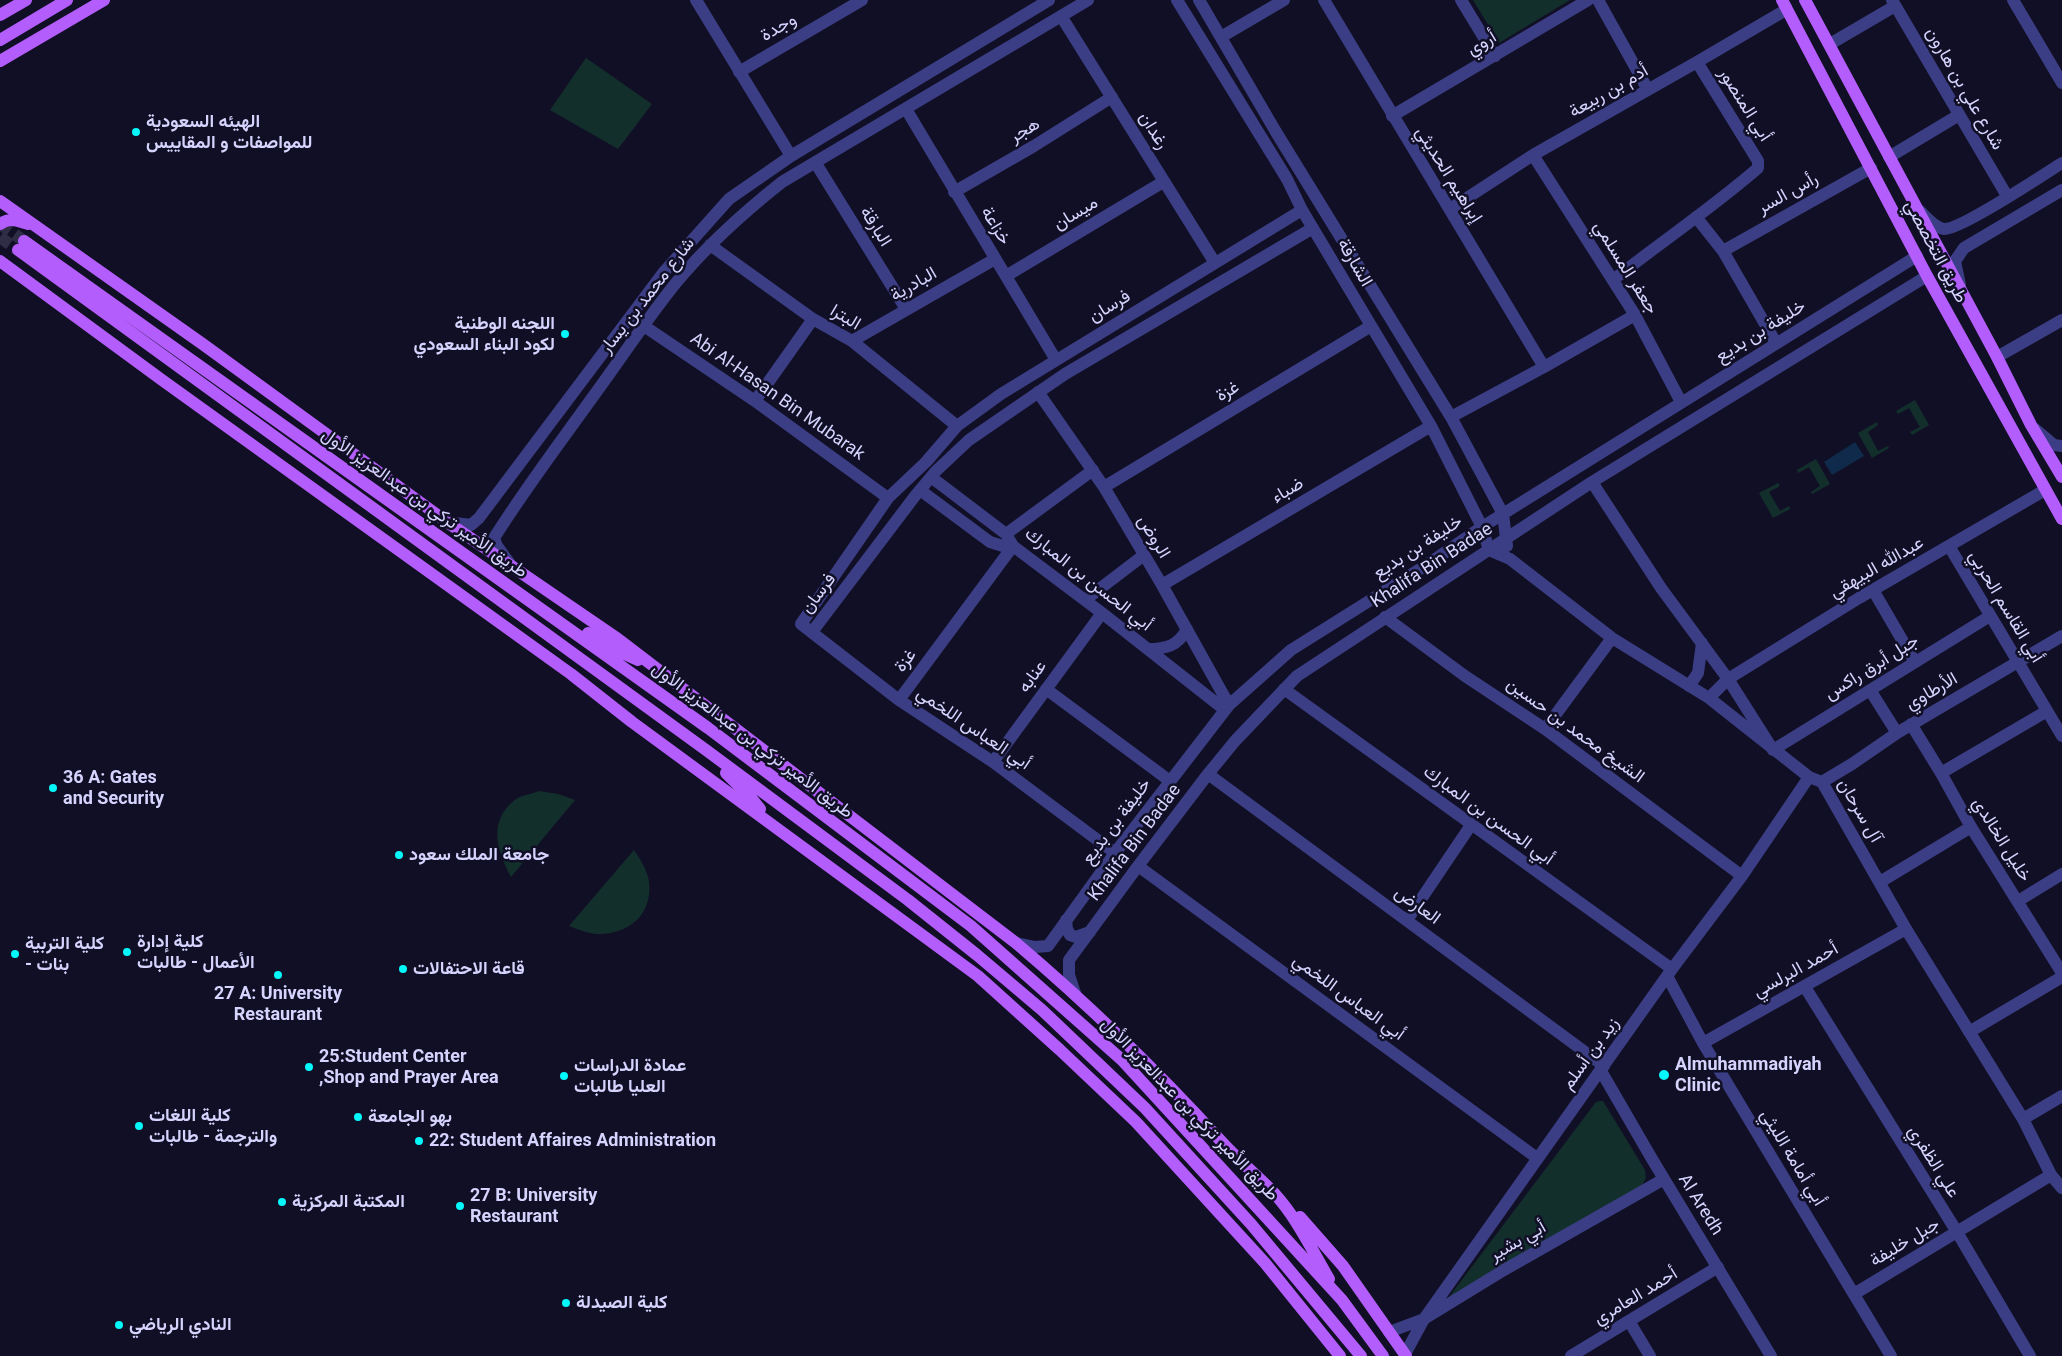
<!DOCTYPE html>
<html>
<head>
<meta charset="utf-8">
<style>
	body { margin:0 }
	canvas { display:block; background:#110f25 }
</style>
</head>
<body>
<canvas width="2062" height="1356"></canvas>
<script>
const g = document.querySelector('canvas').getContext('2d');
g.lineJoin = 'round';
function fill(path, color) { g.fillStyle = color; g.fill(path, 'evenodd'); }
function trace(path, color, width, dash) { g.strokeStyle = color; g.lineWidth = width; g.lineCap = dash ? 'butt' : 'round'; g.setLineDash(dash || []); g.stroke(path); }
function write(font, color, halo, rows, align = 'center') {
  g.font = font + ' Roboto,Vazirmatn,sans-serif'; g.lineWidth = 5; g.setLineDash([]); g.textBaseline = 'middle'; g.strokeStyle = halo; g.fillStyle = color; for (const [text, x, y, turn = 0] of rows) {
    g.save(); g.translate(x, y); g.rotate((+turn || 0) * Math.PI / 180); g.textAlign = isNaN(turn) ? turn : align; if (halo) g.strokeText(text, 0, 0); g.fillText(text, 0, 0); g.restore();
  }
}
const green = new Path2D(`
	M1473,0H1570L1499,43Z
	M586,58L652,104L618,149L550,110Z
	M1915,400L1929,425L1912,435L1910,432L1920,427L1909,408L1898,414L1896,411Z
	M1877,422L1878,425L1868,432L1878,451L1888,446L1889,448L1872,458L1858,433Z
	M1816,459L1830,484L1812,494L1811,492L1820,486L1809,467L1798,473L1797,470Z
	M1778,483L1780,486L1769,492L1780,511L1789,506L1790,509L1773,518L1759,493Z
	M539,791L558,794L575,800L511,877C497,850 487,821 516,799C522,795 532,794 539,791Z
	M634,850C640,859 648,871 649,882C653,916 627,935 596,934C587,933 577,929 569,926Z
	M1600,1101H1603L1645,1170L1646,1178L1642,1185L1449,1297L1596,1102Z`);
const water = new Path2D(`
	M1855,442L1864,456L1832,475L1824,462Z`);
const majorTunnel = new Path2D(`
	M0,224L24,241
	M0,237L18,250`);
const minor = new Path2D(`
	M696,0L791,156
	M1177,0L1287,179L1302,210L1431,426L1482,527L1489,550L1510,559L1612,638L1709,698L1809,777L1822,782L1906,929L2023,1119L2051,1175L2062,1188
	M1199,0L1276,132L1451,417L1503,514L1507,546
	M1324,0L1544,367
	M1461,0L1495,56
	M1598,0L1648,90
	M1892,0L2007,196
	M2013,0L2062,83
	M1061,16L1215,263
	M1221,37L1284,0
	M1830,44L1895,6
	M739,72L862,0
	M906,109L1056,360
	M1392,116L1588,0
	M1533,155L1635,315L1681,402
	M1889,157L1959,115
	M815,162L906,309
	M954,192L1034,146L1112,97
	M1450,209L1533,155L1697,62L1784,11L1786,7
	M1920,211C1926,217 1935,228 1944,229C1960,230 2043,175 2062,163
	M1696,217L1723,251L1776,343
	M710,245L813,319L852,341L957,426
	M1723,251L1871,168
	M1006,276L1163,182
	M1613,280C1661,242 1712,208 1758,168V161L1697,62
	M1960,285L1955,261L1964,248L2062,190
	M644,326L755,401L888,498
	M852,341L995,259
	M1997,357L2062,320
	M1038,392L1104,487L1162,585L1229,705
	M755,401L813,319
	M1451,417L1544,367L1635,315
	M2035,429L2054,445L2062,446
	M931,477L1006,534L1013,546L1102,613L1225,710
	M1592,482L1661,588L1728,679L1773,750L1990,616
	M1104,487L1371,326
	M920,490L990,542L1006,547L1013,546
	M447,522L471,525L479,518L663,273L729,199L791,156L1049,0
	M1006,534L1093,470
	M1949,546L2062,736
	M510,564L497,546L494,538C524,490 559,444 592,398C620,360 646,320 675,284C707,245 743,213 782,182L1088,0
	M1162,585L1431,426
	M1873,590L1915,662
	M1085,600L1144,555
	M1385,617L1465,676L1545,729L1742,876
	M812,632L915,496L936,471L969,440L1065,374L1313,228
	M1148,649C1166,649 1178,646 1187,629
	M1689,686L1698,673L1702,643
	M1046,689L1170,781
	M1284,689L1672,969
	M1870,690L1897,733
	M1709,698L1728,679L1859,598L2045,490
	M899,700L1013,546
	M1911,724L1941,773L1971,827L2062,973
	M1545,729L1612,638
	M993,762L1102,613
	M1941,773L2047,711
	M1208,774L1604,1066
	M1822,782L1852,764L1897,733L2062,636
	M1115,853L993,762L899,700L801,624L888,498L926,462L957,426L1001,394L1302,210
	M1138,866L1537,1158
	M1880,882L1971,827
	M2018,901L2062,874
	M1066,920L1067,929L1070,935L1076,937L1090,932
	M1407,920L1471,825
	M1016,943L1035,947L1048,946L1115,853L1229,705L1291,650L1428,564L1482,527L1917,256
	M1667,976L1703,1043L1891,1356
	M1805,987L1957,1232L2030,1356
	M1075,993L1069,975V960L1138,866L1208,774L1235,741L1297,676L1592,482L1927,276
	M1969,1032L2062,977
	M1703,1043L1906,929
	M1601,1071L1652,1159L1771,1356
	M2023,1119L2062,1096
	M1854,1294L2051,1175
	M1629,1321L1650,1356
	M1389,1332L1424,1319L1504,1270L1664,1179
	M1405,1354L1424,1319L1672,969L1742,876L1809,777
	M1571,1356L1718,1267`);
const major = new Path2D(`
	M1782,0L1927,276L2062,519
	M1805,0L1997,357L2031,425L2062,477
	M0,15L26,0
	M0,40L67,0
	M0,61L104,0
	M0,201L204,345L447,522L618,639L1016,943C1088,1004 1156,1070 1220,1140C1237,1159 1257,1175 1274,1193C1297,1218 1312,1250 1329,1279
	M0,224C10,217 17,221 28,224
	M24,241L708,728L971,926L1122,1060L1342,1300L1383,1356
	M18,250L706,750L908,900L977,955L1042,1010L1145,1108L1251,1224L1361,1356
	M0,261L162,380L571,674L632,722L978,976L1060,1050L1136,1122L1265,1263L1340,1356
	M588,633L620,652L638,660
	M726,773L752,799L760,809
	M1300,1217L1343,1266L1406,1356`);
const markers = [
	[136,132,5,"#04f7fb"],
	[565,334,5,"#04f7fb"],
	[53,788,5,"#04f7fb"],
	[399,855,5,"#04f7fb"],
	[127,952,5,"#04f7fb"],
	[15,954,5,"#04f7fb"],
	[403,969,5,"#04f7fb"],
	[278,975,5,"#04f7fb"],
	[309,1067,5,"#04f7fb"],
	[1664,1075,6,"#04f7fb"],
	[564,1076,5,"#04f7fb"],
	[358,1117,5,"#04f7fb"],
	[139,1126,5,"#04f7fb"],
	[419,1141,5,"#04f7fb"],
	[282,1202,5,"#04f7fb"],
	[460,1206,5,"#04f7fb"],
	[566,1303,5,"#04f7fb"],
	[119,1325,5,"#04f7fb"]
];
const streetNames = [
	["وجدة",779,28,-30],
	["أروي",1482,44,-31],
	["شارع علي بن هارون",1964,89,60],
	["أدم بن ربيعة",1609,92,-30],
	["أبي المنصور",1744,105,58],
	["هجر",1025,131,-31],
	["رغدان",1153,131,59],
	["إبراهيم الحديثي",1448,175,58],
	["رأس السر",1788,194,-29],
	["ميسان",1076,214,-31],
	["خزاعة",995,226,59],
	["البارقة",875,227,58],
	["طريق التخصصي",1935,252,62],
	["الشارقة",1354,263,60],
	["جعفر المسلمي",1625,268,58],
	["البادرية",914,285,-30],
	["شارع محمد بن يسار",648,296,-52],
	["فرسان",1110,307,-31],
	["البترا",845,318,31],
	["خليفة بن بديع",1761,332,-32],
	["غزة",1228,392,-31],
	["Abi Al-Hasan Bin Mubarak",777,397,35],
	["ضباء",1288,491,-31],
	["طريق الأمير تركي بن عبدالعزيز الأول",424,504,35],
	["الروض",1153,537,59],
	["خليفة بن بديع",1418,548,-33],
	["Khalifa Bin Badae",1432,566,-33],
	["عبدالله البيهقي",1877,568,-30],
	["أبي الحسن بن المبارك",1088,580,38],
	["فرسان",819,594,-53],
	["أبي القاسم الحربي",2005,607,59],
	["غزة",906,661,-53],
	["جبل أبرق راكس",1872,668,-32],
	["عنابه",1033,677,-54],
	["الأرطاوي",1932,692,-30],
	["أبي العباس اللخمي",973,729,34],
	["الشيخ محمد بن حسين",1575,731,36],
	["طريق الأمير تركي بن عبدالعزيز الأول",752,741,37],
	["آل سرحان",1859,811,60],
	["أبي الحسن بن المبارك",1488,816,36],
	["خليفة بن بديع",1117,822,-53],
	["خليل الخالدي",2001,840,58],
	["Khalifa Bin Badae",1135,843,-53],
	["العارض",1417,906,36],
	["أحمد البرلسي",1796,971,-29],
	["أبي العباس اللخمي",1348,998,36],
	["زيد بن أسلم",1591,1054,-54],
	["طريق الأمير تركي بن عبدالعزيز الأول",1189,1110,46],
	["أبي أمامة الليثي",1792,1158,59],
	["علي الظفري",1933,1162,58],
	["Al Aredh",1700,1205,58],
	["أبي بشير",1518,1242,-30],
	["جبل خليفة",1905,1243,-31],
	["أحمد العامري",1636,1297,-31]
];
const poiNames = [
	["الهيئه السعودية",146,122],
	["للمواصفات و المقاييس",146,143],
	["اللجنه الوطنية",555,324,"right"],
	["لكود البناء السعودي",555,345,"right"],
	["36 A: Gates",63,778],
	["and Security",63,799],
	["جامعة الملك سعود",409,855],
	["كلية إدارة",137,942],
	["الأعمال - طالبات",137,963],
	["كلية التربية",25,944],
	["- بنات",25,965],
	["قاعة الاحتفالات",413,969],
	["27 A: University",278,994,"center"],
	["Restaurant",278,1015,"center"],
	["25:Student Center",319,1057],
	[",Shop and Prayer Area",319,1078],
	["Almuhammadiyah",1675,1065],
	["Clinic",1675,1086],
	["عمادة الدراسات",574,1066],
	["العليا طالبات",574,1087],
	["كلية اللغات",149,1116],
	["والترجمة - طالبات",149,1137],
	["بهو الجامعة",368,1117],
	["22: Student Affaires Administration",429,1141],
	["27 B: University",470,1196],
	["Restaurant",470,1217],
	["المكتبة المركزية",292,1202],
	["كلية الصيدلة",576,1303],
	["النادي الرياضي",129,1325]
];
fill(green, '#122f2c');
fill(water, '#0f2a4a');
trace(majorTunnel, '#2f2d46', 12, [12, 6]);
trace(minor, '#3b3e84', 12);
trace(major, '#b45dfd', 12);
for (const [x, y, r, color] of markers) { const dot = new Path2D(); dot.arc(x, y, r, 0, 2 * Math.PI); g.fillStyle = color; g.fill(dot); trace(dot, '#110f25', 2); }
write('18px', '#d6d4fe', '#110f25', streetNames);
write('bold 18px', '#d6d4fe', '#110f25', poiNames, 'left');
</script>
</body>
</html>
